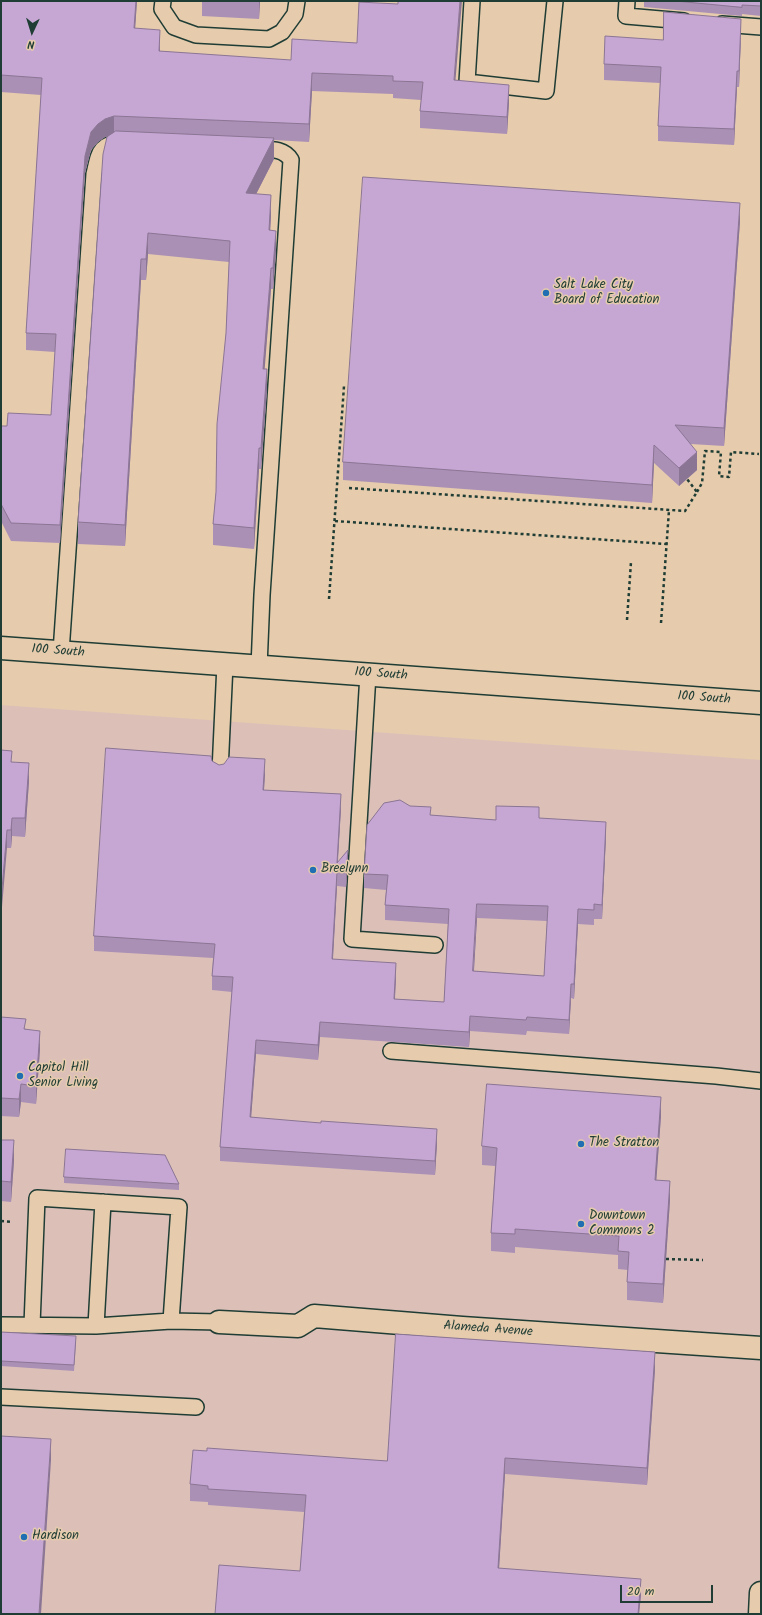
<!DOCTYPE html>
<html>
<head>
<meta charset="utf-8">
<style>
	body { margin:0 }
	#map { position:relative; width:762px; height:1615px; overflow:hidden; background:#e6cbad; font-family:Kalam,sans-serif }
	canvas { display:block }
	.frame { position:absolute; inset:0; border:2px solid #1f3d34; pointer-events:none }
	.north { position:absolute; left:12px; top:12px; width:40px; height:40px; -webkit-text-stroke:3px #e6cbad; paint-order:stroke; rotate:184deg; font-size:11px; font-weight:700; line-height:16px; text-align:center; color:#1f3d34 }
	.north::after { content:''; display:block; margin:auto; width:14px; height:18px; background:#1f3d34; clip-path:polygon(50% 0,100% 100%,50% 72%,0 100%) }
	.scale { position:absolute; left:620px; top:1585px; width:93px; height:18px; box-sizing:border-box; border:2px solid #1f3d34; border-top:0; padding-left:5px; font-size:12px; line-height:14px; white-space:nowrap; color:#1f3d34; -webkit-text-stroke:3px #e6cbad; paint-order:stroke }
</style>
</head>
<body>
<div id="map">
<canvas width="762" height="1615"></canvas>
<div class="frame"></div>
<div class="north">N</div>
<div class="scale">20 m</div>
</div>
<script>
const g = document.querySelector('canvas').getContext('2d');
g.lineJoin = 'round';
function fill(path, color) { g.fillStyle = color; g.fill(path, 'evenodd'); }
function trace(path, color, width, dash) { g.strokeStyle = color; g.lineWidth = width; g.lineCap = dash ? 'butt' : 'round'; g.setLineDash(dash || []); g.stroke(path); }
function write(font, color, halo, rows, align = 'center') {
  g.font = font + ' Kalam,sans-serif'; g.lineWidth = 3; g.setLineDash([]); g.textBaseline = 'middle'; g.strokeStyle = halo; g.fillStyle = color; for (const [text, x, y, turn = 0] of rows) {
    g.save(); g.translate(x, y); g.rotate((+turn || 0) * Math.PI / 180); g.textAlign = isNaN(turn) ? turn : align; if (halo) g.strokeText(text, 0, 0); g.fillText(text, 0, 0); g.restore();
  }
}
const built = new Path2D(`
	M1,705L761,760V1614H1Z`);
const path = new Path2D(`
	M349,488L685,511L697,492L687,479
	M697,492L702,483L705,451L721,452L719,476L729,477L731,452L759,454
	M335,521L666,544
	M329,599L344,386
	M627,620L631,562
	M661,623L669,510
	M1,1221L12,1222
	M666,1259L703,1260`);
const lane = new Path2D(`
	M163,1L162,9L174,27L196,35L269,39L282,32L295,14L297,1
	M472,1L467,82L546,91L555,1
	M627,1L626,16L684,21
	M722,24L761,27
	M254,149C268,150 283,147 291,160L262,595L259,667
	M61,652L94,174C99,153 99,142 124,143
	M368,674L352,939L435,945
	M220,771L225,664
	M391,1051L716,1076L761,1081
	M1,1325L96,1326L171,1321L219,1322
	M32,1325L37,1198L179,1207L171,1321
	M96,1326L103,1202
	M1,1397L196,1407`);
const street = new Path2D(`
	M219,1322L298,1326L314,1316L462,1328L761,1348
	M760,1614L761,1593`);
const secondary = new Path2D(`
	M1,648L761,703`);
const wall = new Path2D(`
	M1,1H137L135,28L160,47V51L455,80L509,102L507,134L420,128V111L421,100L393,98V94L312,91L309,142L274,140V159L256,194L271,216L270,230L276,252L273,289H271L264,369L267,390L261,469H259L254,549L213,545V524L216,492L226,333L229,262L148,254L146,280H141L125,546L78,544V522L109,136L105,137L98,142L91,150L85,173L60,543L11,541L1,521V426H7L51,415L55,352L26,350V333L41,95L1,92Z
	M202,1H260L259,19L202,16Z
	M644,1H761V16L742,14V16L644,7Z
	M741,34L739,87H737L734,145L658,141V126L660,83L604,80V64L663,40Z
	M740,221L724,446L691,444L697,470L679,486L654,463L652,503L343,480V462Z
	M1,750L29,781L25,837L12,836L11,848H7Z
	M212,761L219,765L265,774L264,790L341,808L338,862L348,864L346,887L337,886L333,959L396,977L395,999L444,1002L448,924L385,920V905L386,890L364,888V874L410,806L431,815L496,820L539,818L606,836L602,919H594V925L578,924L574,999L571,998L569,1034L527,1031L526,1035L470,1031L469,1047L320,1037L318,1060L256,1054L251,1117L437,1143L435,1175L220,1161V1147L232,992L212,990V976L213,958L94,951V936ZM477,918L547,921L544,976L474,971Z
	M1,1017L26,1029L40,1049L36,1104L21,1102L19,1117L1,1116Z
	M661,1116L656,1180L670,1200L663,1303L627,1300V1282L628,1270L618,1269V1255L515,1247V1253L491,1251V1233L495,1166L482,1165V1146Z
	M1,1140L14,1161L11,1202L1,1201Z
	M64,1177L179,1184V1190L64,1183Z
	M1,1332L76,1342L74,1371L1,1366Z
	M655,1369L647,1485L505,1474L499,1568L641,1595L639,1614H215L300,1571L304,1512L208,1505V1502L190,1501V1484L387,1461Z`);
const shadedWall = new Path2D(`
	M136,1H137L134,45V28Z
	M259,1H260L259,19Z
	M460,1H462L454,98V80Z
	M741,19V34L739,87V71Z
	M160,30V47L159,68V51Z
	M737,71V87L734,145V129Z
	M312,73V91L309,142V124Z
	M509,85V102L507,134V117Z
	M114,116V134L105,137L98,142L91,150L85,173L60,543V525L85,156L91,132L98,124L105,119Z
	M274,138V159L246,214V193Z
	M271,195V216L269,251V230Z
	M740,203V221L724,446V428Z
	M276,231V252L273,289V268Z
	M148,233V254L146,280V259Z
	M141,259V280L125,546V525Z
	M271,268V289L263,390V369Z
	M267,369V390L261,469V448Z
	M654,445V463L652,503V485Z
	M259,448V469L254,549V528Z
	M697,452V470L679,486V468Z
	M265,759V774L263,804V790Z
	M29,763V781L25,837V818Z
	M341,794V808L337,872V863Z
	M12,818V836L11,848V830Z
	M606,822V836L602,919V905Z
	M7,830V848L1,919V901Z
	M348,850V864L346,887V872Z
	M337,872V886L332,974V959Z
	M477,904V918L473,985V971Z
	M578,909V924L574,999V984Z
	M396,963V977L394,1014V999Z
	M571,984V998L569,1034V1020Z
	M470,1016V1031L469,1047V1032Z
	M320,1022V1037L318,1060V1045Z
	M40,1031V1049L36,1104V1086Z
	M256,1040V1054L250,1132V1117Z
	M21,1084V1102L19,1117V1099Z
	M661,1097V1116L655,1199V1180Z
	M437,1129V1143L435,1175V1161Z
	M14,1140V1161L11,1202V1182Z
	M670,1181V1200L663,1303V1284Z
	M655,1352V1369L647,1485V1468Z
	M51,1439V1460L41,1614H39Z
	M505,1458V1474L498,1585V1568Z
	M641,1579V1595L639,1614H638Z`);
const building = new Path2D(`
	M1,1H136L134,28L160,30L159,51L291,60L292,39L357,43L359,2L398,4V1H460L454,80L509,85L507,117L420,111L423,82L393,81V76L312,73L309,124L114,116L105,119L98,124L91,132L85,156L60,525L11,523L1,504V426H7L8,413L51,415L56,334L26,333L42,78L1,75Z
	M676,1H761V6L742,5V7Z
	M664,12L741,19L739,71H737L734,129L658,126L661,67L604,64L605,36L663,40Z
	M116,131L274,138L246,193L271,195L269,230L276,231L273,268H271L263,369H267L261,448H259L254,528L213,524L216,492L217,424L226,333L230,241L148,233L146,259H141L125,525L78,522L103,154L107,137Z
	M363,177L740,203L724,428L675,425L697,452L679,468L654,445L652,485L343,462Z
	M106,748L211,756L212,761L219,765L224,764L229,757L265,759L263,790L341,794L337,863L348,850L346,872H337L332,959L396,963L394,999L444,1002L449,909L385,905L388,875L364,874L367,825L384,803L400,800L410,806L431,807L430,815L496,820V806L539,807V818L606,822L602,905L594,904V910L578,909L574,984H571L569,1020L527,1017L526,1020L470,1016L469,1032L320,1022L318,1045L256,1040L250,1117L321,1123V1121L437,1129L435,1161L220,1147L233,977L212,976L215,944L94,936ZM477,904L548,906L544,976L473,971Z
	M1,750L12,751L11,762L29,763L25,818H12L11,830H7L1,901Z
	M1,1017L26,1019L24,1029L40,1031L36,1086L21,1084L19,1099L1,1098Z
	M487,1084L661,1097L655,1180L670,1181L663,1284L627,1282L629,1252L618,1251L619,1236L515,1229V1234L491,1233L497,1148L482,1146Z
	M1,1140H14L11,1182L1,1181Z
	M66,1149L165,1155L179,1184L64,1177Z
	M1,1332L76,1336L74,1365L1,1361Z
	M396,1334L655,1352L647,1468L505,1458L498,1568L641,1579L638,1614H215L219,1565L300,1571L306,1495L208,1489V1486L190,1484L193,1450L207,1451V1448L387,1461Z
	M1,1436L51,1439L39,1614H1Z`);
const markers = [
	[546,293,4,"#1f6fb2"],
	[313,870,4,"#1f6fb2"],
	[20,1076,4,"#1f6fb2"],
	[581,1144,4,"#1f6fb2"],
	[581,1224,4,"#1f6fb2"],
	[24,1537,4,"#1f6fb2"]
];
const poiNames = [
	["Salt Lake City",554,286],
	["Board of Education",554,301],
	["Breelynn",321,870],
	["Capitol Hill",28,1069],
	["Senior Living",28,1084],
	["The Stratton",589,1144],
	["Downtown",589,1217],
	["Commons 2",589,1232],
	["Hardison",32,1537]
];
const streetNames = [
	["100 South",58,652,4],
	["100 South",381,675,4],
	["100 South",704,699,4],
	["Alameda Avenue",488,1330,4]
];
fill(built, '#dcc0b8');
trace(lane, '#1f3d34', 18);
trace(street, '#1f3d34', 25);
trace(secondary, '#1f3d34', 25);
trace(path, '#1f3d34', 2.5, [3, 3]);
trace(lane, '#e6cbad', 15);
trace(street, '#e6cbad', 22);
trace(secondary, '#e6cbad', 22);
fill(wall, '#aa90b5');
fill(shadedWall, '#8b7594');
fill(building, '#c6a7d3');
trace(building, '#8b7594', 1);
for (const [x, y, r, color] of markers) { const dot = new Path2D(); dot.arc(x, y, r, 0, 2 * Math.PI); g.fillStyle = color; g.fill(dot); trace(dot, '#e6cbad', 1.5); }
write('13px', '#1f3d34', '#e6cbad', poiNames, 'left');
write('13px', '#1f3d34', '#e6cbad', streetNames);
</script>
</body>
</html>
